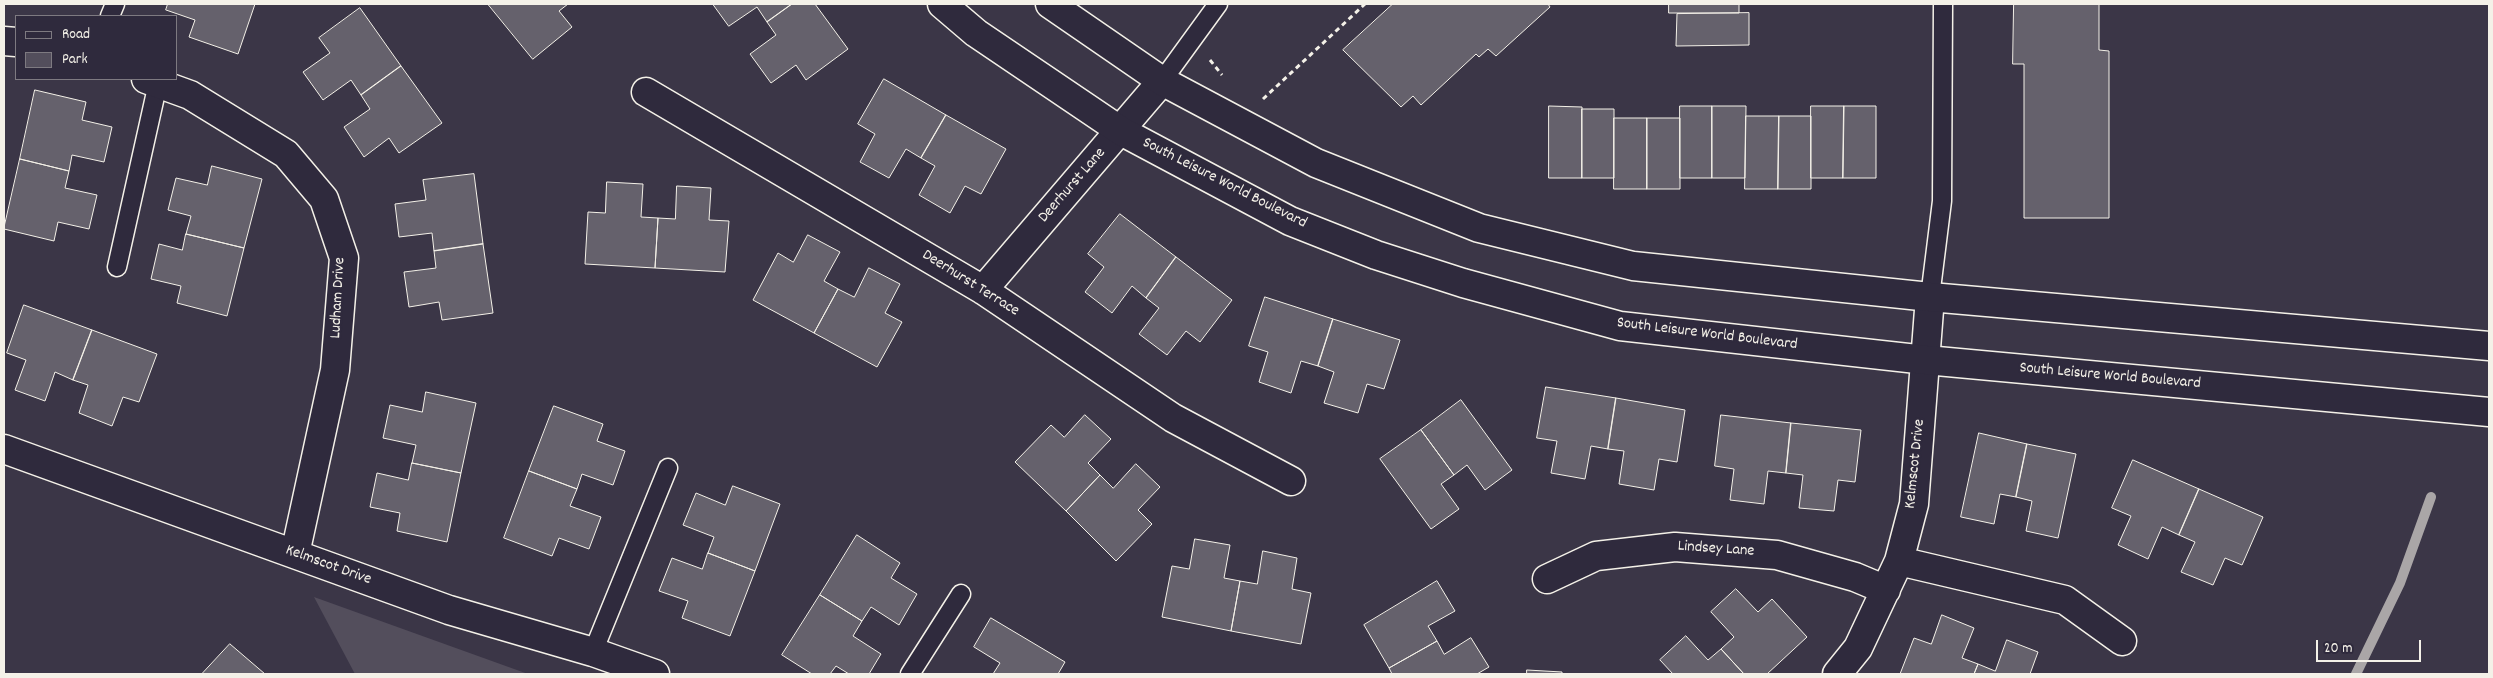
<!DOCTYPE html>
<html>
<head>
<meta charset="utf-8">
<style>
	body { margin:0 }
	#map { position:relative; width:2493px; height:678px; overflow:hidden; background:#3b3647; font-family:Dekko,sans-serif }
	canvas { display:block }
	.frame { position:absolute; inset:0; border:5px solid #f4f1e8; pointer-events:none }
	.legend { position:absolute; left:15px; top:15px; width:162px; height:65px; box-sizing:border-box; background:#2f2a3d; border:1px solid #7e7a81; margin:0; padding:6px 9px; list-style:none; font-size:15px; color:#f4f1e8 }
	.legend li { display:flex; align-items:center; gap:10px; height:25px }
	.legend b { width:25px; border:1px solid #7e7a81 }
	.scale { position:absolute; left:2316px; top:640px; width:105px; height:22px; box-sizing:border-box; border:2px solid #f4f1e8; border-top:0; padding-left:6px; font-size:15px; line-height:18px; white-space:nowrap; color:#f4f1e8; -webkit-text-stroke:4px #2f2a3d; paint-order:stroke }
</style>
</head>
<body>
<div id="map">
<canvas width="2493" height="678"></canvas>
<div class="frame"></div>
<ul class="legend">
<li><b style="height:6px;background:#2f2a3d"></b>Road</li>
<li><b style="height:14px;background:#534e5c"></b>Park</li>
</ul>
<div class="scale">20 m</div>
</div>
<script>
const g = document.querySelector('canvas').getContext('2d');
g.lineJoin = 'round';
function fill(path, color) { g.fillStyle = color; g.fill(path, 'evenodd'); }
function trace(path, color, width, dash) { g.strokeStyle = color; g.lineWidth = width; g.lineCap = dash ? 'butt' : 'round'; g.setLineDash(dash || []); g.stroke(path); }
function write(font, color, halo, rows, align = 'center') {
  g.font = font + ' Dekko,sans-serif'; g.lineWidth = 4.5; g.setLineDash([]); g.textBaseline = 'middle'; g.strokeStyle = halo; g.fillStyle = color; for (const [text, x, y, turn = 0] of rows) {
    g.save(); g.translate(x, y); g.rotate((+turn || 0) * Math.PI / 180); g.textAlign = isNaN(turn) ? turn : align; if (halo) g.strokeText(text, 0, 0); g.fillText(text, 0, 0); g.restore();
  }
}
const green = new Path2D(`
	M314,597L528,674H355Z`);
const stream = new Path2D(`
	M2356,674L2400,583L2431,497`);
const building = new Path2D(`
	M168,4H255L238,54L189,37L195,20L166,10Z
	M488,4H568L559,11L572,27L533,59Z
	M713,4H792L767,22L757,7L729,26Z
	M792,4H815L848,49L806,80L796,65L771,83L750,54L776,35L767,22Z
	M1393,4H1548L1550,7L1496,56L1488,49L1479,57L1476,54L1421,105L1413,96L1401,107L1343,50Z
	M1669,4H1739V13H1669Z
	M2014,4H2099V50L2109,51V218H2024V64H2013Z
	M360,8L401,66L361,95L351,80L323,100L303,72L330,53L319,38Z
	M1749,13V45L1676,46L1677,14Z
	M401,66L442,123L399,153L389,138L364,157L344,127L370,109L361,95Z
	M884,79L946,115L921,158L906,149L889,178L860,162L875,134L858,124Z
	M35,90L86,102L82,120L112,127L104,162L72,155L69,171L20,159Z
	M1549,106L1582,107V178H1549Z
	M1680,106H1712V178H1680Z
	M1712,106H1746L1745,178H1712Z
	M1811,106H1844L1843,178H1811Z
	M1844,106H1876V178H1843Z
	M1582,109H1614V178H1582Z
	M946,115L1006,149L981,194L965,186L950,213L919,195L935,166L921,158Z
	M1746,116H1779L1778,189H1745Z
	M1779,116H1811V189H1778Z
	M1614,118H1647V189H1614Z
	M1647,118H1680V189H1647Z
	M20,159L69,171L65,188L97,195L89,229L58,222L54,241L4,229Z
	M212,166L262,179L244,248L186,234L191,216L168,210L176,178L207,185Z
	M474,174L483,244L434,251L432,233L399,237L395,204L426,200L423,180Z
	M607,182L643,184L641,217L658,218L655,268L585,264L588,212L605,213Z
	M677,186L711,188L709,220L729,221L725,272L655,268L658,218L675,219Z
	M1120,214L1176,257L1146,298L1132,286L1112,313L1085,292L1104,267L1088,254Z
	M186,234L244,248L227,316L177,303L181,286L151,279L159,244L182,250Z
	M808,235L840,252L824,281L838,289L814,333L753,300L778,253L793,262Z
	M483,244L493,313L442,320L439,302L409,307L404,272L436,268L434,251Z
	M1176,257L1232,300L1200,342L1186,331L1167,355L1139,334L1159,308L1146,298Z
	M869,268L900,284L885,313L902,322L877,367L814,333L838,289L854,297Z
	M1265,297L1333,319L1318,366L1301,361L1291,393L1259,382L1268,352L1249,346Z
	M24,305L92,330L73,380L55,372L45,401L15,390L26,360L7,353Z
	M1333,319L1400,340L1384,389L1367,384L1358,413L1324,403L1334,372L1318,366Z
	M92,330L157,354L139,402L123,397L112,426L79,413L88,385L73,380Z
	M1546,387L1616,398L1608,449L1591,446L1585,479L1551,473L1557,441L1537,438Z
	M426,392L476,403L461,473L412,463L416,445L383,438L390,405L422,412Z
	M1616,398L1685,410L1677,462L1659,459L1654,490L1619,484L1624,451L1608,449Z
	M1461,400L1512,470L1485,490L1467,465L1454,475L1421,430Z
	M554,406L603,424L597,441L625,451L613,485L582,474L577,489L529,471Z
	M1085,415L1111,439L1088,463L1100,475L1066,511L1015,462L1051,425L1064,437Z
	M1721,415L1791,423L1786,473L1768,471L1764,504L1730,500L1734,469L1715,466Z
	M1791,423L1861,430L1855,482L1838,480L1834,511L1799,508L1803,475L1786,473Z
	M1421,430L1454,475L1441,484L1459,509L1431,529L1380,459Z
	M1979,433L2027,444L2016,497L2000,494L1994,524L1961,517Z
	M2027,444L2076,454L2058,538L2026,531L2032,501L2016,497Z
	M2133,460L2199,489L2179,535L2162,527L2148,559L2118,545L2131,516L2112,508Z
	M412,463L461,473L447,542L397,531L400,513L370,507L377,473L408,480Z
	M1136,464L1160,487L1138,510L1152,524L1116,561L1066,511L1100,475L1113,488Z
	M529,471L577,489L570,506L601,517L589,549L559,538L552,556L504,538Z
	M733,486L780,504L755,571L708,553L714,537L683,525L696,493L725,505Z
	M2199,489L2263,517L2242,565L2225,558L2213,585L2181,572L2195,542L2179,535Z
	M857,535L900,563L891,578L917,594L899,625L871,607L862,621L820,595Z
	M1195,539L1230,545L1224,578L1240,581L1231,631L1162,617L1172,566L1189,569Z
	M1263,551L1297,558L1292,589L1311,593L1301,644L1231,631L1240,581L1257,584Z
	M708,553L755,571L730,636L682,618L688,601L659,591L672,558L702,569Z
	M1437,581L1455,611L1428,626L1437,641L1389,668L1364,625Z
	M1736,589L1758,612L1772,599L1807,637L1767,674H1744L1721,649L1734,637L1711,612Z
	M820,595L862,621L853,636L881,654L869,674H849L836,666L830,674H812L782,655Z
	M1942,615L1974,628L1962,658L1978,664L1974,674H1900L1914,638L1931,644Z
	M991,618L1065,662L1058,674H993L1000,663L974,647Z
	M1686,636L1708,660L1721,649L1744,674H1673L1660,660Z
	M1471,638L1489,667L1477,674H1392L1389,668L1437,641L1444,654Z
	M2007,640L2038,652L2030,674H1974L1978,664L1995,671Z
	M230,644L265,674H202Z
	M1527,670L1562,672V674H1527Z`);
const path = new Path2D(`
	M1210,60L1222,75
	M1263,99L1365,4`);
const lane = new Path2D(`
	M110,16L115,4
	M1162,81L1218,4
	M117,267L158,83
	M1930,297L1942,201L1943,4
	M593,652L668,468
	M910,674L961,594`);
const street = new Path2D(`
	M4,41L16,42
	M146,79L190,95L286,154L324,199L344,258L335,370L295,554
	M646,92L983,290L1173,418L1291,481
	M983,290L1162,81
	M4,449L449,610L593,652L655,674
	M1899,561L2065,600L2122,641
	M1547,579L1596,556L1675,547L1777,555L1855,577L1886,590
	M1837,674L1858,648L1899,561L1914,504L1930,297`);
const secondary = new Path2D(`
	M942,4L976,33L1121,131L1290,221L1376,255L1463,283L1620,326L1926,360L2489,412
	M1050,4L1162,81L1316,163L1479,228L1633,266L1930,297L2489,346`);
const streetNames = [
	["South Leisure World Boulevard",1224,184,27],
	["Deerhurst Lane",1073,186,-49],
	["Deerhurst Terrace",970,284,32],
	["Ludham Drive",339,298,-87],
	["South Leisure World Boulevard",1707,335,7],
	["South Leisure World Boulevard",2110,377,5],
	["Kelmscot Drive",1916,464,-84],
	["Lindsey Lane",1716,550,4],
	["Kelmscot Drive",328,566,20]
];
fill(green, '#534e5c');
trace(stream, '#aaa6a7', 10);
fill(building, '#65616c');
trace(building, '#f4f1e8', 1);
trace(lane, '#f4f1e8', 21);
trace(street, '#f4f1e8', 31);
trace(secondary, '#f4f1e8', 31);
trace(path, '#f4f1e8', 3, [5, 4]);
trace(lane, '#2f2a3d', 18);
trace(street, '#2f2a3d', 28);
trace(secondary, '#2f2a3d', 28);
write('16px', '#f4f1e8', '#2f2a3d', streetNames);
</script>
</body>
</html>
